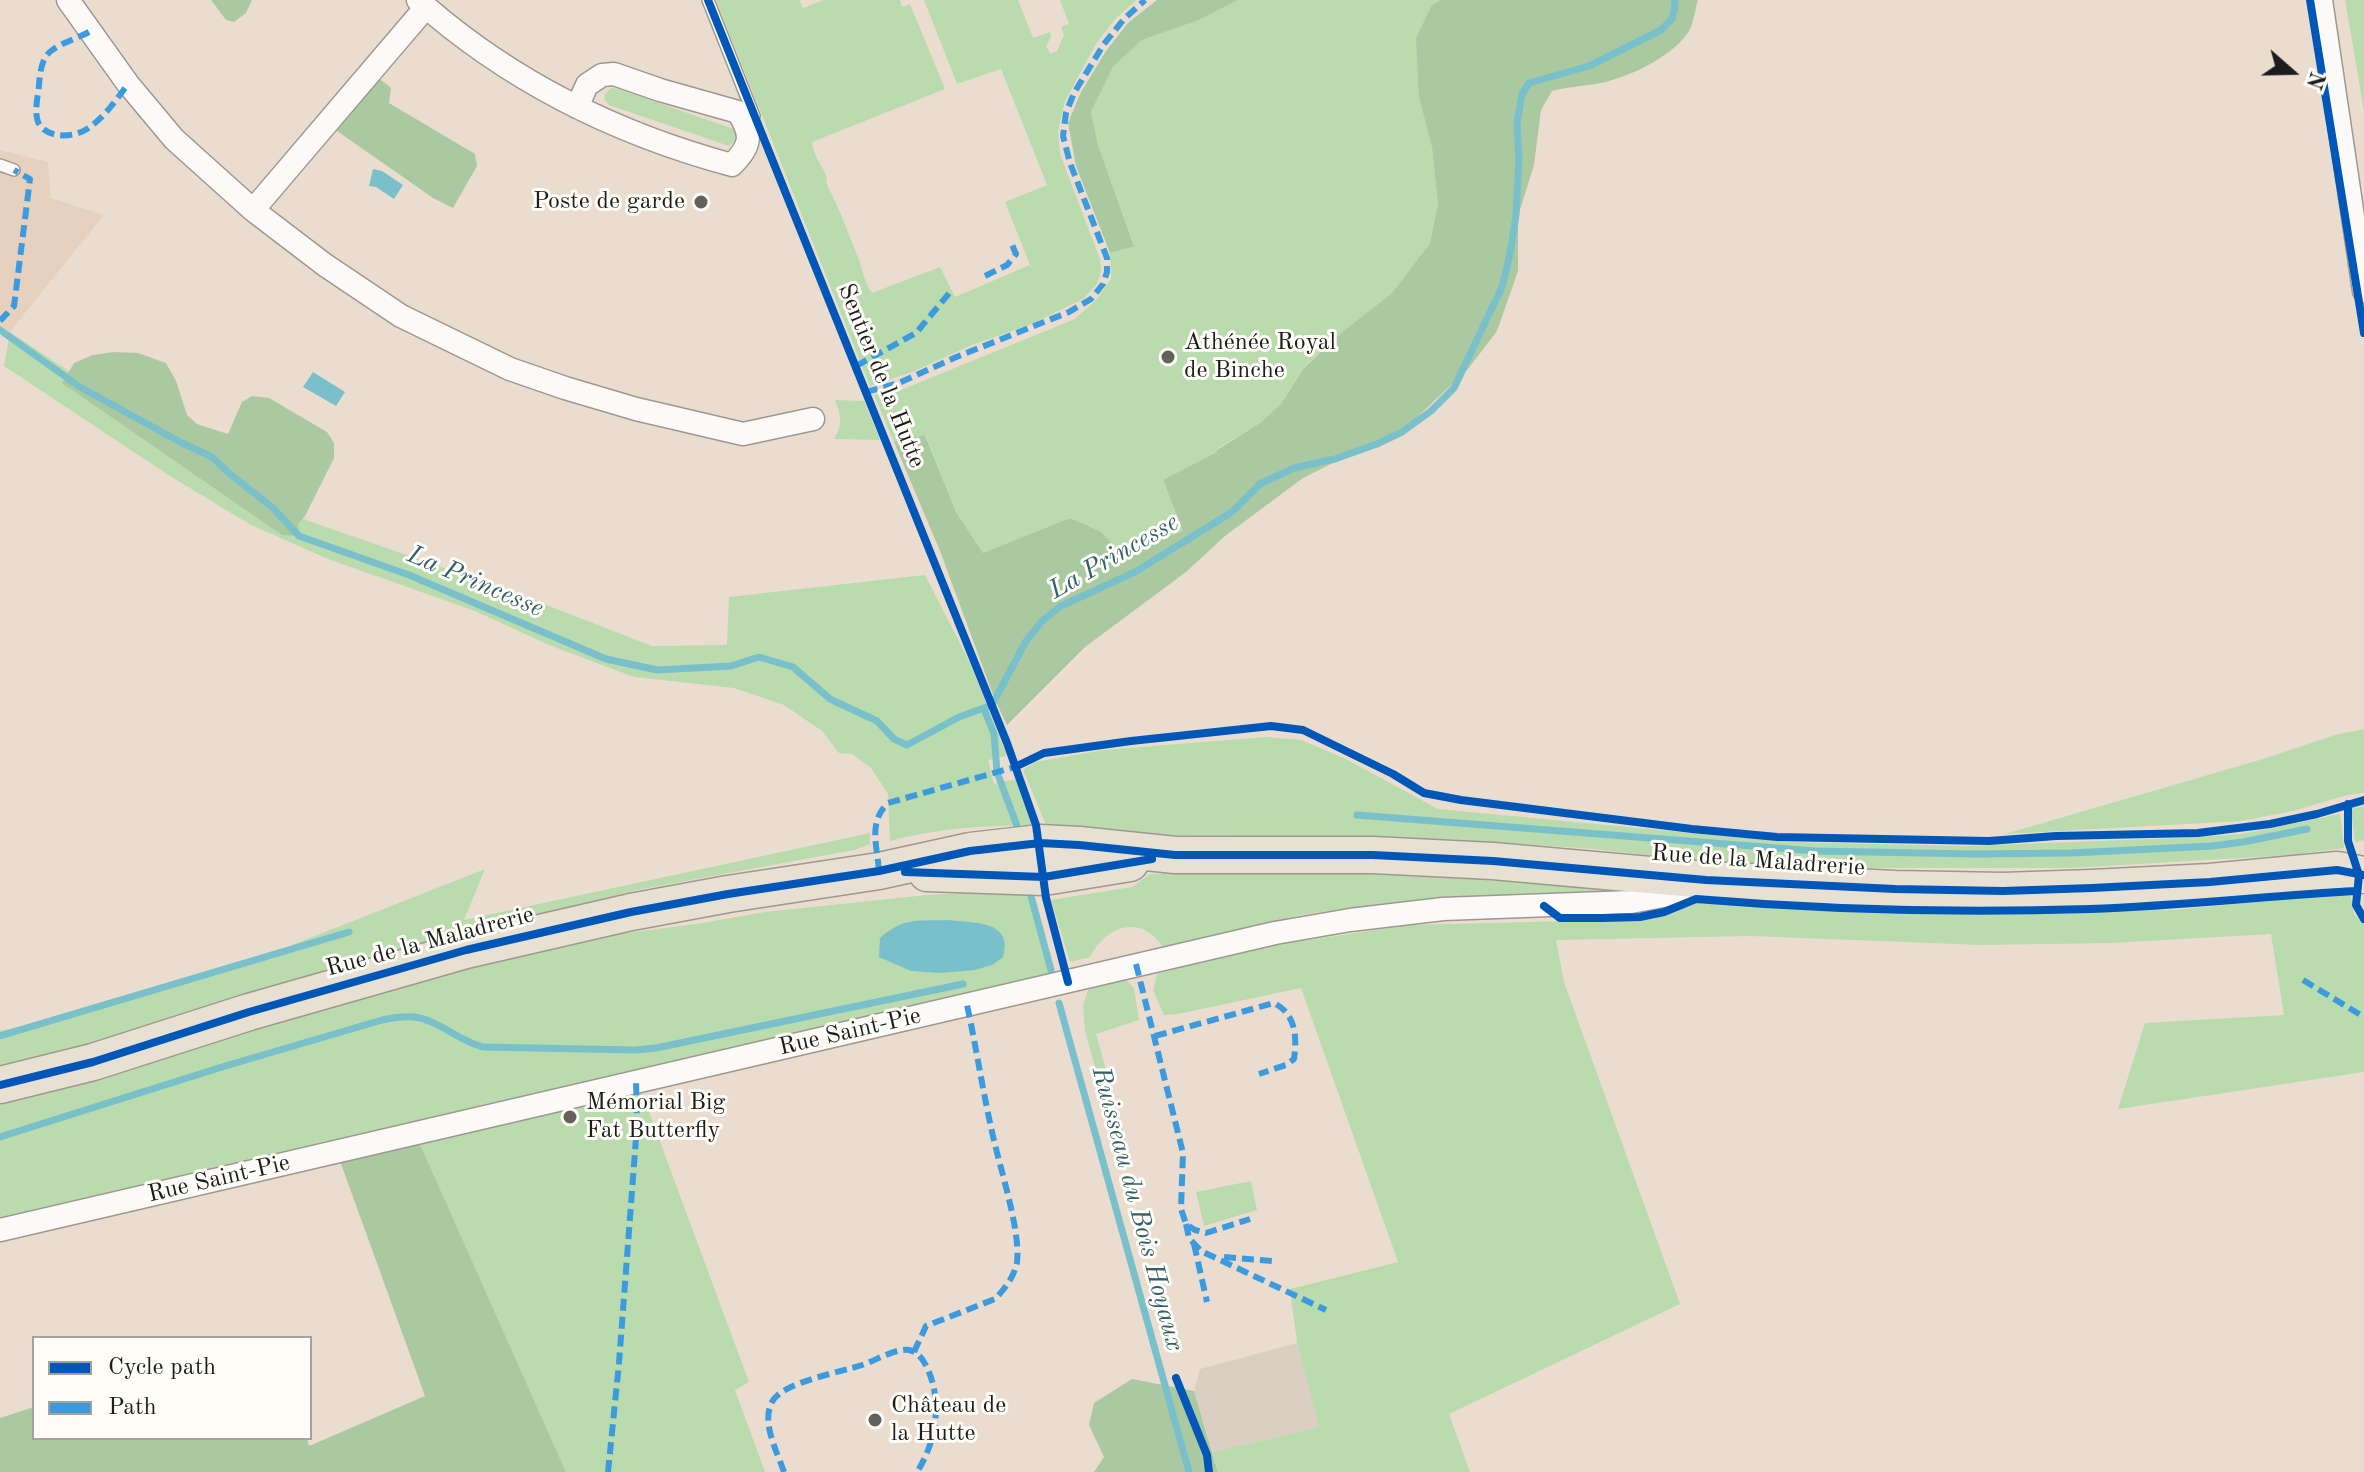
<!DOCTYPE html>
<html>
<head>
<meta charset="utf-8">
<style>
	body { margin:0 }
	#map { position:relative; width:2364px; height:1472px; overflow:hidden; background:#eaddcf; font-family:"Old Standard TT",serif }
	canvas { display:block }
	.legend { position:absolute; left:32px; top:1336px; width:280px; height:104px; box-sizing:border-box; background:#fdfcf7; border:2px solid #a3a29f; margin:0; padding:10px 14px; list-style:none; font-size:24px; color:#1c1c1c }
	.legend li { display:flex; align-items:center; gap:16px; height:40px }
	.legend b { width:40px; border:2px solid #a3a29f }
	.north { position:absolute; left:2252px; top:32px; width:80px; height:80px; -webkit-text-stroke:6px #fdfcf7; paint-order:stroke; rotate:110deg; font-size:22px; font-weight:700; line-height:32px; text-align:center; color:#1c1c1c }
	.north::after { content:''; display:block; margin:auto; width:28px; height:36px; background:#1c1c1c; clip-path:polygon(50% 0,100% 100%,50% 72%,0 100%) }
</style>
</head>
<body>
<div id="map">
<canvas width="2364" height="1472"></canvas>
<ul class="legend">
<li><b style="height:10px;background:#0057b8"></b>Cycle path</li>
<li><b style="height:10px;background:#3c9bdf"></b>Path</li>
</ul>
<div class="north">N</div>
</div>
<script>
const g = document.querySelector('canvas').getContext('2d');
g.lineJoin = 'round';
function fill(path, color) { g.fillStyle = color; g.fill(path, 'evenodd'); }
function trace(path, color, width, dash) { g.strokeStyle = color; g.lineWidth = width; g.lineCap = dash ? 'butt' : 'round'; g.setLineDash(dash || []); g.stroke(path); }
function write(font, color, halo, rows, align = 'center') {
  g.font = font + ' "Old Standard TT",serif'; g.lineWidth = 6; g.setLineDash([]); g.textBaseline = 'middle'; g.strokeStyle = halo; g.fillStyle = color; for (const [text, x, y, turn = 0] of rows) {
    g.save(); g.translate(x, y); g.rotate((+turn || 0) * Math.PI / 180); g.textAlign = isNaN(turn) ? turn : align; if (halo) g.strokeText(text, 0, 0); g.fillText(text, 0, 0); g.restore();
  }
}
const built = new Path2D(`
	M0,150L48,162L51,198L104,215L10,332L0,331Z`);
const industrial = new Path2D(`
	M1297,1343L1319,1427L1213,1452L1194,1391L1200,1369Z`);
const green = new Path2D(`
	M716,0H799L803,8L824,0H900L902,7L910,4L945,89L812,142C813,154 821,164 826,175C827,179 826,183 828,187C840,210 849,235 859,260C863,271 865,284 872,293L940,267L955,297L1030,265L1005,202L1047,185L1001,69L957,84L924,0H1018L1033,38L1050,32L1051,37L1046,46L1050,54L1057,51L1064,35L1061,27L1069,24L1060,0H1137L1116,18L1097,42L1065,101L1058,131L1060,154L1100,259L1101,271L1097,284L1083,299L1029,325L972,345L912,372L870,386Z
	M1238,0H1440L1432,5L1419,97L1432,148L1438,204L1430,243L1392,293L1342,332L1303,368L1281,404L1260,423L1217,449L1218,452L1163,480L1183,531L1121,553L1100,531L1070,518L983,553L956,512L926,436L894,442L874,395L896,392L1075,319L1097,299L1111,279L1110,253L1134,245L1098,145L1091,112L1113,67L1142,40L1199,20Z
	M2345,0H2364V111Z
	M611,88L618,89L731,128L737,131L739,138L729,146L609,105L604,99L605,94Z
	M10,332L241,486L303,519L513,592L652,646L727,645L729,597L925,575L970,663L1007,756L988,760L994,784L1016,779L1032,825C983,826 937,828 890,841L888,794L871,768L852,754L839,753L822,731L784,705L734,688L634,677L549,645L475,611L328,559L251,525L170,476L4,366Z
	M835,400L864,401L880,440L834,439C843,424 841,415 835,400Z
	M2364,729V793L2347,795L2293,811L2241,821L2005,834L2263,759L2335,735Z
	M1266,737L1301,740L1344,758L1438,809L1787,842L1965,846L2178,838L2242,834L2340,814L2344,848L2291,855L2071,868H1842L1698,861L1594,849L1463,840L1177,835L1108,836L1049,832L1023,770L1035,762L1104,750Z
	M2364,806V840L2355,842L2351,809Z
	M870,833V844L854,850L637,890L311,975L83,1046L0,1067V1031L26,1025L287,947L485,869L464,920Z
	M1298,871L1425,875L1641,892L1379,904L1300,915L1203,942L1162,946C1140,914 1106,926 1090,957L1070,962L1051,900L1132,887L1150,874Z
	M1031,889L1050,977L150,1183L0,1221V1105L408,983L522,953L626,933L696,924L765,912L927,895Z
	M2350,893L2354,914L2364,924V1072L2118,1109L2145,1023L2284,1015L2271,934L2112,943L1981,945L1750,936L1556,940L1564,982L1680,1304L1449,1414L1470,1472H1218L1213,1452L1319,1427L1297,1343L1290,1289L1398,1262L1301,988L1178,1014L1164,1015L1153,990L1157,974L1222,956L1282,944L1409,925L1653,919L1704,901L1853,911L2173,910Z
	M1125,979L1134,988L1139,1020L1096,1034L1132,1164L1123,1168L1085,1031L1083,1005L1088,990L1101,983Z
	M642,1093L749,1382L735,1390L765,1472H566L420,1144Z
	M1251,1181L1257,1210L1204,1226L1196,1192Z`);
const forest = new Path2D(`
	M211,0H252L246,13L234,22L226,20Z
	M1157,0H1238L1199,20L1142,40L1113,67L1091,112L1098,145L1134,246L1110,253L1076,166L1068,123L1081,92L1106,51L1128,23Z
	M1440,0H1698C1695,9 1694,22 1689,31C1674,55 1635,74 1609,81C1591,86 1571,86 1552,91L1541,110L1534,165L1518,216V271L1497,331L1468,369L1410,424L1303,478L1225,536L1186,572L1085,647L1007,725L995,700L940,551L894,442L925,435L956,512L983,553L1070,518L1100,531L1121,553L1183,531L1163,480L1217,452V450L1260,423L1281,404L1303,369L1342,332L1392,293L1430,243L1438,204L1432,148L1419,97L1416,38L1432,5Z
	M371,72L391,88L389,103L475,154L477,166L453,208L433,198L327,124Z
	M114,352L138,353L166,363L176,381L187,415L197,424L228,434L242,402L252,396L269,398L327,432L334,443V458L305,516L298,524L299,536L282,535L62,383L74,363L93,355Z
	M420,1144L566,1472H0V1418L34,1407V1438H307L309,1446L425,1396L340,1161Z
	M1132,1379L1194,1391L1218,1472H1094L1104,1457L1089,1425L1094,1403Z`);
const water = new Path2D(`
	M373,169L382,171L403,185L394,199L376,187L369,186Z
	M313,372L345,392L336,406L303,387Z
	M948,920C973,923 1014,920 1003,957L992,965L975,970L941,973L911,971L879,957L880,938C903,917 919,921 948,920Z`);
const stream = new Path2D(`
	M0,330L80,387L180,442L212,457L230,474L272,507L299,536L409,575L606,659L657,670L731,666L759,657L793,667L830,699L877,721L894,739L907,745L959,717L992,705L1026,641L1043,620L1061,606L1135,572L1232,512L1260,484L1294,468L1335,459L1377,444L1402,432L1431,411L1454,388L1502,287L1510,254L1516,215L1519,159L1517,123L1522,94L1529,83L1589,66L1661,30L1672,19L1675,6L1674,0
	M984,709L994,734L997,772L1017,826
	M1357,815L1815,851L1974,854L2071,853L2212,846L2243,842L2307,829
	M1031,896L1051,970
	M1059,1003L1189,1472
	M0,1036L349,932
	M0,1137L222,1067L382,1020C392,1018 403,1016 414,1017C439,1020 458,1041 483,1047L635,1050L656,1048L963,984`);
const lane = new Path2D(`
	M708,0L754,116
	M0,165L14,170`);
const street = new Path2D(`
	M68,0L128,84L174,139L253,210L325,265L401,316L510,369L565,388L636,409L743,434L813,419
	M418,0C508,80 617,134 732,165C751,145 753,136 738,112L660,90L614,74L602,75L587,85L577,107
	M2321,0L2364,291
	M253,210L426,7
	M0,1230L1275,933L1350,920L1443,909L1631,902L1669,895L1696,884`);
const primary = new Path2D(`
	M927,873L1044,877L1130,863
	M0,1085L93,1062L249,1012L466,950L631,912L728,894L879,871L970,851L1040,843L1079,845L1175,855H1373L1493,861L1706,880L1895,889L2003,891L2092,888L2210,882L2337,870L2364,875`);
const quiet = new Path2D(`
	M89,32C78,38 61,43 51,51C41,59 40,73 39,85C38,96 34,111 38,122C46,139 73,138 87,129C104,118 116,100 128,84
	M985,276L1007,265L1016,254L1010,240
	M0,321L14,306L30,179L14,170
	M856,366L916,333L951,291
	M866,392L899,383L954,358L1069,312L1091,299L1103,284L1107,272V258L1070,163L1063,136L1066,113L1074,93L1104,44L1124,19L1145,0
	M879,871C877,845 868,822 888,803L1015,767
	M1136,964L1183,1153L1181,1209L1186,1224L1195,1230L1206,1233L1250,1219
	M2303,980L2364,1017
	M1155,1036L1274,1003C1296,1014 1297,1037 1294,1059L1286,1065L1259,1074
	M1186,1224L1189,1238L1201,1251L1326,1310
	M1194,1244L1207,1302
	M1224,1257L1272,1261
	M914,1352L926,1326L995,1299C1005,1289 1015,1275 1017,1262C1021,1229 998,1163 991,1127C982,1087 976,1046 967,1005
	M608,1472L619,1363L637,1125L636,1080
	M784,1472C777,1451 761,1423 772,1402C782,1382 842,1372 862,1365C875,1361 895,1348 909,1350C919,1352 925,1362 929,1372C942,1405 936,1442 917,1472`);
const cycleway = new Path2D(`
	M708,0L1007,743L1036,825L1046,898L1068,982
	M2310,0L2364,333
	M1015,767L1044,753L1131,741L1271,726L1303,730L1393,774L1424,793L1461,800L1692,829L1777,837L1989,841L2056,836L2198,833L2270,824L2317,814L2364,800
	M2348,804V841L2359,875L2356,905L2364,919
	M905,872L1044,877L1152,859
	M1544,906L1560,918H1602L1640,917L1664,912L1696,899C1827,910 1959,913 2090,909C2179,906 2267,896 2356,891
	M0,1085L93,1062L249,1012L466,950L631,912L728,894L879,871L970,851L1040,843L1079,845L1175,855H1373L1493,861L1706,880L1895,889L2003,891L2092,888L2210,882L2337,870L2364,875
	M1176,1378L1207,1455L1209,1472`);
const markers = [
	[701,202,8,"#64605b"],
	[1168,357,8,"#64605b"],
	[570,1117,8,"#64605b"],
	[875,1420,8,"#64605b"]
];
const poiNames = [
	["Poste de garde",685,202,"right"],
	["Athénée Royal",1184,343],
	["de Binche",1184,371],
	["Mémorial Big",586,1103],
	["Fat Butterfly",586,1131],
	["Château de",891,1406],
	["la Hutte",891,1434]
];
const streetNames = [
	["Sentier de la Hutte",881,376,68],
	["Rue de la Maladrerie",1758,861,4],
	["Rue de la Maladrerie",430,942,-15],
	["Rue Saint-Pie",850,1032,-13],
	["Rue Saint-Pie",219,1179,-13]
];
const waterNames = [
	["La Princesse",1114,557,-30],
	["La Princesse",475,582,23],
	["Ruisseau du Bois Hoyaux",1137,1209,75]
];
fill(built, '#e6d1be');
fill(industrial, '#dbcec3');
fill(green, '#badbad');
fill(forest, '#aac9a1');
fill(water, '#7ac0ca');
trace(stream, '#7ac0ca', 7);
trace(lane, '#9f9890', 14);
trace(street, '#9f9890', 25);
trace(primary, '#9f9890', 39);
trace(lane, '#fcfaf8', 11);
trace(street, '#fcfaf8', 22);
trace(primary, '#e7e0d3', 36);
trace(quiet, '#3c9bdf', 6, [12, 6]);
trace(cycleway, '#0057b8', 8);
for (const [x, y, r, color] of markers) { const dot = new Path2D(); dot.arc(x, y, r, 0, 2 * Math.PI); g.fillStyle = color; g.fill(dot); trace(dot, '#fdfcf7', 3); }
write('24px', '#1c1c1c', '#fdfcf7', poiNames, 'left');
write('24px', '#1c1c1c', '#fdfcf7', streetNames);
write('italic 26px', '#316069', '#fdfcf7', waterNames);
</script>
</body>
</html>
